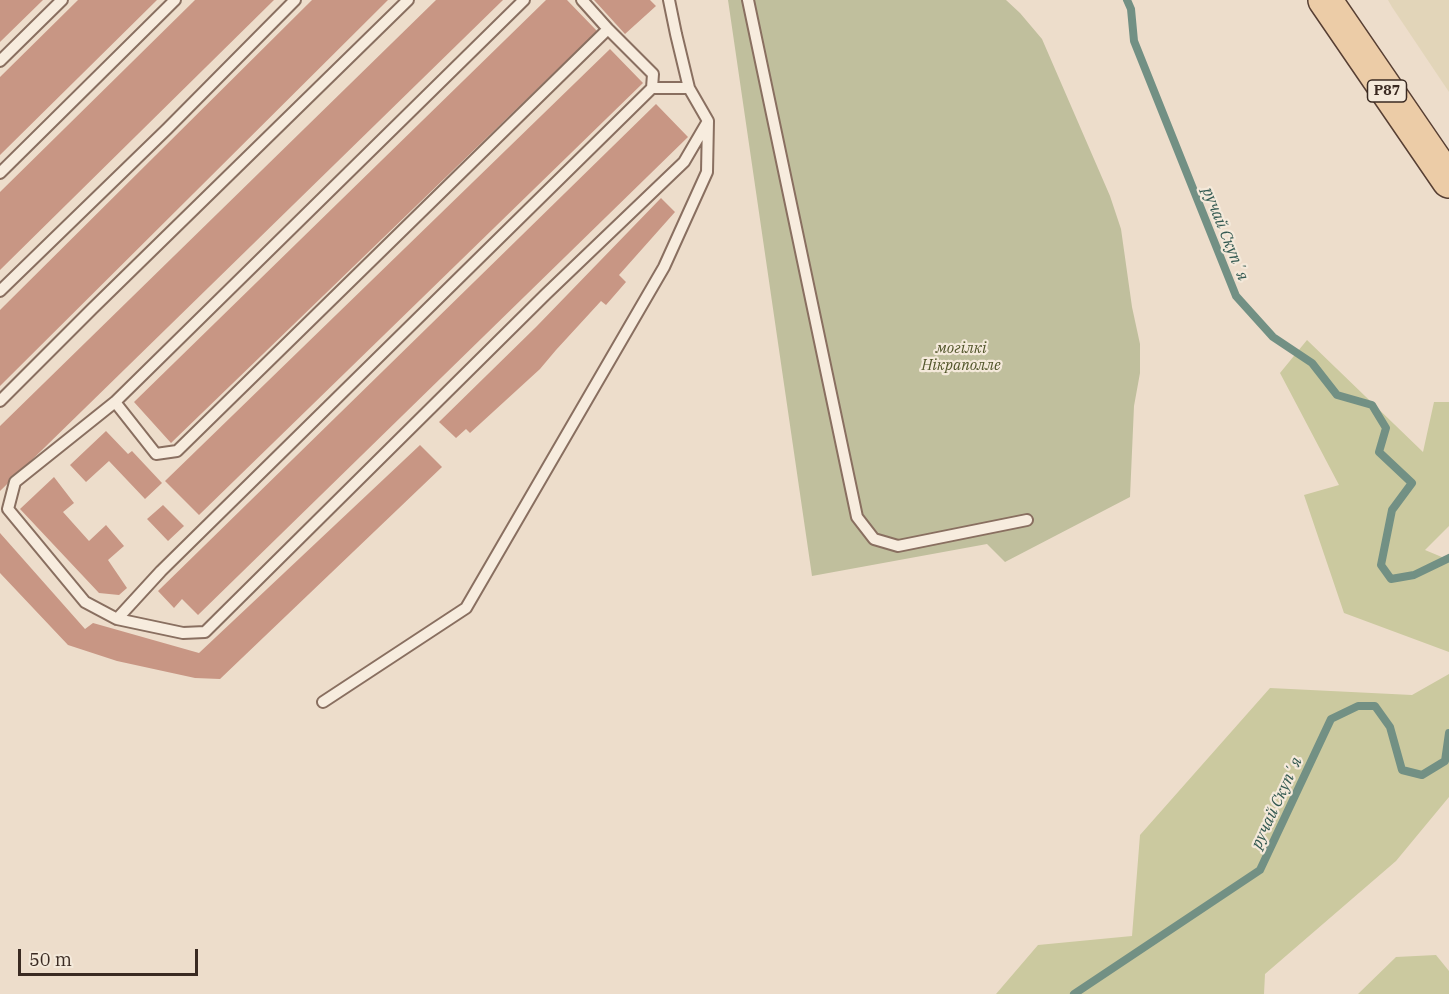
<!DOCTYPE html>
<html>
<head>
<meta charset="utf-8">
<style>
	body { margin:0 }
	#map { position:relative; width:1449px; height:994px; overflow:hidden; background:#edddcb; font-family:"IBM Plex Serif",serif }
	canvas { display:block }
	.scale { position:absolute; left:18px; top:949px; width:180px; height:27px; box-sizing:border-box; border:3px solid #3a2a22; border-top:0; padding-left:8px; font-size:18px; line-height:21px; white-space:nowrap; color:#3a2a22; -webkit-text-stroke:4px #f4e9da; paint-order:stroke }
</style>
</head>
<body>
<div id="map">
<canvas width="1449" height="994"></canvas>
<div class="scale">50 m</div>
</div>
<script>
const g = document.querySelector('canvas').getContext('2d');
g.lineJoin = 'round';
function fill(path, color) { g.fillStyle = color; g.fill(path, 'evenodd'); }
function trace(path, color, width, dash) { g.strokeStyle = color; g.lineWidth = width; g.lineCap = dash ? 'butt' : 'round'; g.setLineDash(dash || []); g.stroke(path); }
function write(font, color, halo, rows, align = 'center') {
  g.font = font + ' "IBM Plex Serif",serif'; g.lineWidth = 4.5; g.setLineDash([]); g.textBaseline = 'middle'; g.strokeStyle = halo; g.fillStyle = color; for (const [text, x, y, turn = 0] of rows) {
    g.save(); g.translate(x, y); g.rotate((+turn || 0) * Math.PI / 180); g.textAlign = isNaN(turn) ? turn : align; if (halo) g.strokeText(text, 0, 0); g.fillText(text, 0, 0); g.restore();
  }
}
const farmland = new Path2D(`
	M1388,0H1449V92L1392,7Z`);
const green = new Path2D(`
	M1307,340L1423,452L1434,402H1449V526L1425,550L1449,560V652L1344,613L1304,495L1339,485L1280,373Z
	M1449,674V797L1396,861L1265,974L1264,994H996L1038,945L1132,936L1140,835L1270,688L1412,695Z
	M1436,955L1449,971V994H1358L1396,957Z`);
const cemetery = new Path2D(`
	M728,0H1006L1020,13L1042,39L1110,196L1121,229L1132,307L1140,344V373L1134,406L1130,497L1005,562L987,544L812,576Z`);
const stream = new Path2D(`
	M1127,0L1131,9L1134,41L1236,296L1273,337L1312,363L1337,395L1372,405L1386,428L1379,452L1412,483L1392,510L1381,565L1391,579L1414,575L1449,558
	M1074,994L1260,870L1331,719L1358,706H1375L1390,727L1402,770L1422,775L1445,761L1449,733`);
const building = new Path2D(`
	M0,0H43L0,42Z
	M78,0H157L0,155V77Z
	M195,0H274L0,270V192Z
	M312,0H388L0,386V310Z
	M436,0H503L0,491V426Z
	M546,0H567L597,31L171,443L134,402Z
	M594,0H650L656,6L625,34Z
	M610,49L643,83L199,515L165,481Z
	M656,104L688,137L198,615L182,599L174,608L158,591Z
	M661,198L675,212L619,275L626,282L606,305L601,301L556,350L540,369L470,433L466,429L456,438L439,422L536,327Z
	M106,431L128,454L132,451L162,483L145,499L109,461L86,482L70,465Z
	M420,445L442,467L220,679L195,678L117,661L68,645L0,573V533L85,629L93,623L199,653Z
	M54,477L74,503L63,512L89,541L106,525L124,546L108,560L127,588L119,595L99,593L20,509Z
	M163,505L184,526L168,541L147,519Z`);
const lane = new Path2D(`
	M524,0L115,402L15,482L8,509L85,602L117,619L183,633L205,632L546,294L684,162L708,121
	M748,0L857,517L874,539L898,546L1027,520
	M0,61L62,0
	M652,88H689
	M0,173L175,0
	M0,291L167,129L295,0
	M0,401L92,309L408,0
	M115,402L156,454L177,451L608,29
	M117,619L161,571L652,88L653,74L608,29L582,0
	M323,702L466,608L664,267L707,172L708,121L689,88L676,34L669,0`);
const primary = new Path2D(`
	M1325,0L1449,181`);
const shields = [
	[1387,91,39]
];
const shieldNames = [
	["Р87",1387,91]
];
const parkNames = [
	["могілкі",961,349],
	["Нікраполле",961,366]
];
const waterNames = [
	["ручай Скупʼя",1225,234,68],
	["ручай Скупʼя",1277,803,-65]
];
fill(farmland, '#e2d5b9');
fill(green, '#cbc99f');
fill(cemetery, '#c0bf9d');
trace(stream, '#729084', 8);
fill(building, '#c89684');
trace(lane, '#896f60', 14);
trace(primary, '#573f33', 36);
trace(lane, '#f7ecde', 10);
trace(primary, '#eccca7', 33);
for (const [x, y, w] of shields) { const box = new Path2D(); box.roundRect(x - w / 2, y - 11, w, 22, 4.5); g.fillStyle = '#f4e9da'; g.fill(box); trace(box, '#3a2a22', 1.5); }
write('bold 14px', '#3a2a22', null, shieldNames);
write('italic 15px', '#51552a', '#f4e9da', parkNames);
write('italic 16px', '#335951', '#f4e9da', waterNames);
</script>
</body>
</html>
